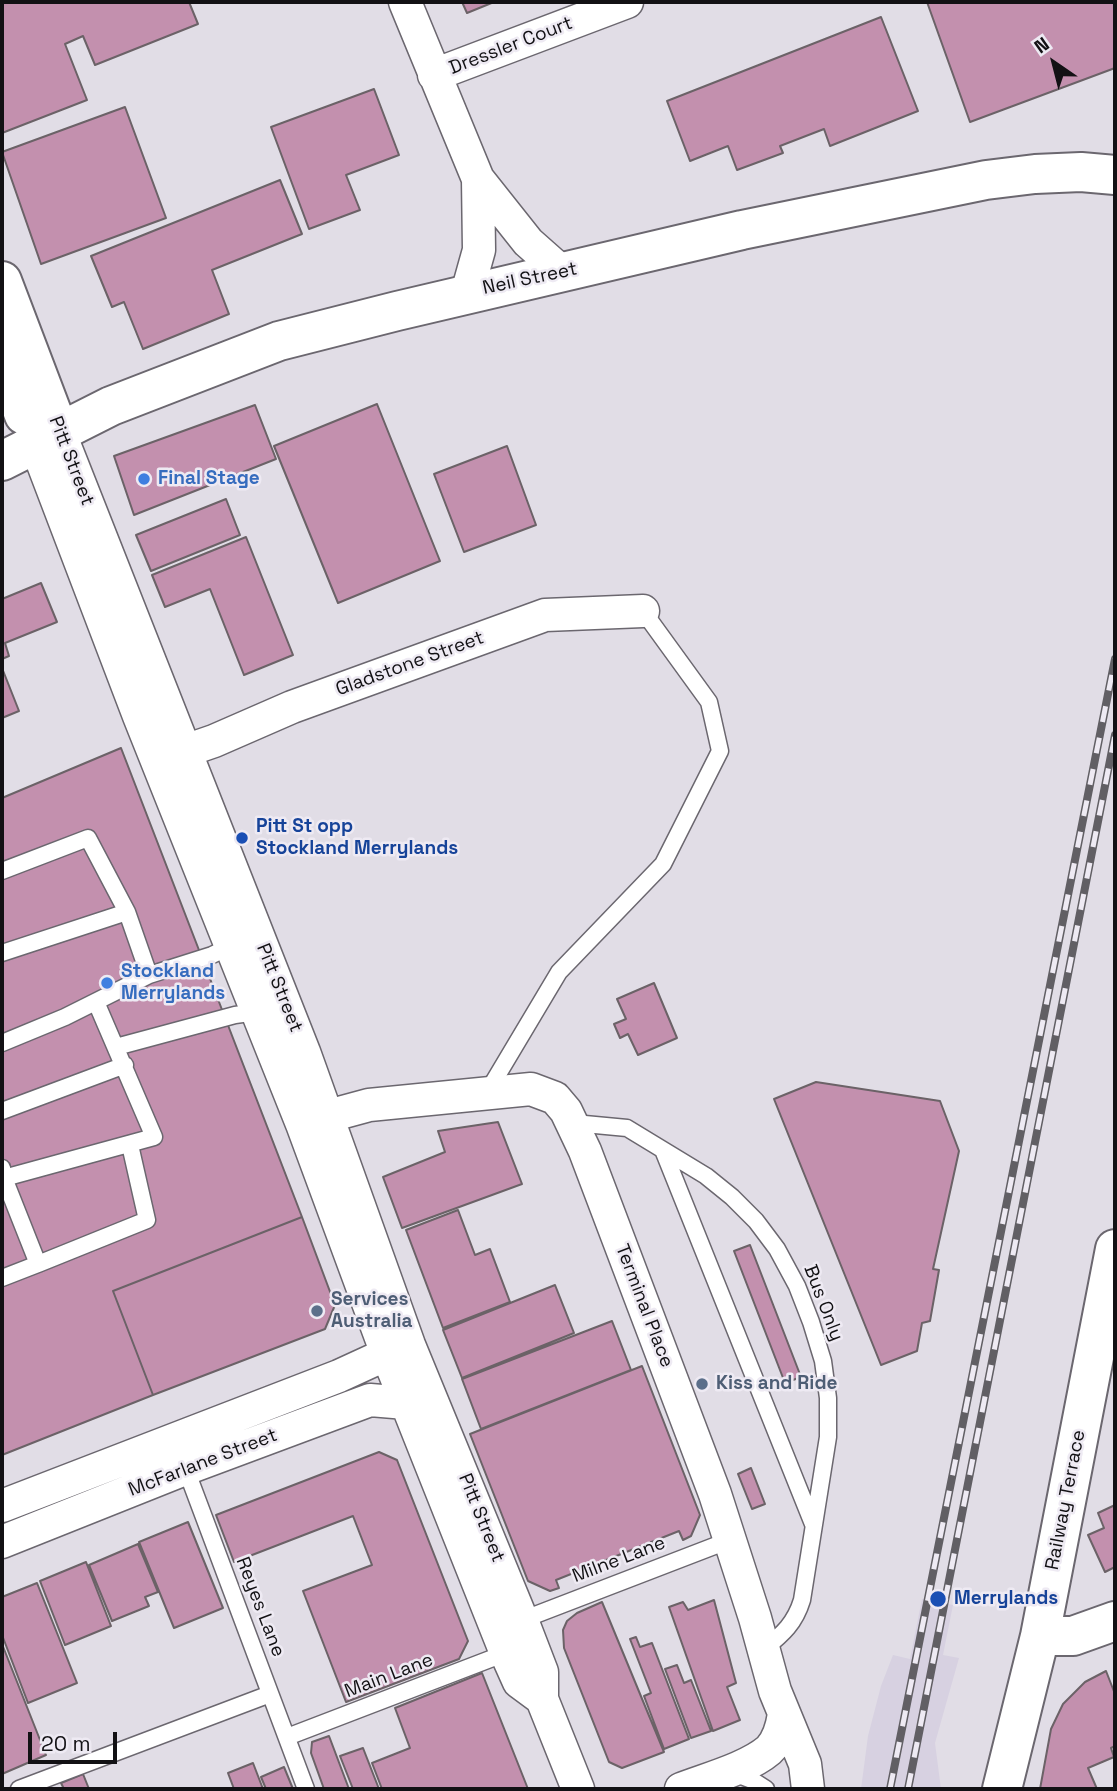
<!DOCTYPE html>
<html>
<head>
<meta charset="utf-8">
<style>
	body { margin:0 }
	#map { position:relative; width:1117px; height:1791px; overflow:hidden; background:#e1dde6; font-family:"Space Grotesk",sans-serif }
	canvas { display:block }
	.frame { position:absolute; inset:0; border:4px solid #121114; pointer-events:none }
	.north { position:absolute; left:1019px; top:28px; width:70px; height:70px; -webkit-text-stroke:5px #eeeaf3; paint-order:stroke; rotate:325deg; font-size:19px; font-weight:700; line-height:28px; text-align:center; color:#121114 }
	.north::after { content:''; display:block; margin:auto; width:24px; height:32px; background:#121114; clip-path:polygon(50% 0,100% 100%,50% 72%,0 100%) }
	.scale { position:absolute; left:28px; top:1732px; width:89px; height:32px; box-sizing:border-box; border:4px solid #121114; border-top:0; padding-left:9px; font-size:21px; line-height:24px; white-space:nowrap; color:#121114; -webkit-text-stroke:5px #eeeaf3; paint-order:stroke }
</style>
</head>
<body>
<div id="map">
<canvas width="1117" height="1791"></canvas>
<div class="frame"></div>
<div class="north">N</div>
<div class="scale">20 m</div>
</div>
<script>
const g = document.querySelector('canvas').getContext('2d');
g.lineJoin = 'round';
function fill(path, color) { g.fillStyle = color; g.fill(path, 'evenodd'); }
function trace(path, color, width, dash) { g.strokeStyle = color; g.lineWidth = width; g.lineCap = dash ? 'butt' : 'round'; g.setLineDash(dash || []); g.stroke(path); }
function write(font, color, halo, rows, align = 'center') {
  g.font = font + ' "Space Grotesk",sans-serif'; g.lineWidth = 5; g.setLineDash([]); g.textBaseline = 'middle'; g.strokeStyle = halo; g.fillStyle = color; for (const [text, x, y, turn = 0] of rows) {
    g.save(); g.translate(x, y); g.rotate((+turn || 0) * Math.PI / 180); g.textAlign = isNaN(turn) ? turn : align; if (halo) g.strokeText(text, 0, 0); g.fillText(text, 0, 0); g.restore();
  }
}
const built = new Path2D(`
	M922,1599L953,1605L943,1655L959,1658L935,1743L941,1789H861L868,1736L881,1686L893,1655L910,1659Z`);
const building = new Path2D(`
	M2,2H189L198,24L95,65L83,36L65,44L87,100L2,133Z
	M462,2H494L467,13Z
	M927,2H1115V68L970,122Z
	M881,17L918,111L830,146L824,129L780,146L783,153L737,170L728,146L690,161L667,101Z
	M374,89L399,155L346,175L360,210L309,229L271,127Z
	M125,107L166,218L41,264L2,152Z
	M280,180L302,234L212,270L229,314L143,349L124,302L112,307L91,256Z
	M377,404L440,561L338,603L274,446Z
	M255,405L276,459L134,515L114,456Z
	M507,446L536,525L464,552L434,474Z
	M226,499L240,535L151,571L136,535Z
	M246,537L293,655L244,675L210,589L165,607L152,575Z
	M41,583L57,622L5,643L9,656L2,659V599Z
	M2,668L19,711L2,718Z
	M121,748L302,1217L113,1291L153,1395L2,1455V798Z
	M654,983L677,1038L638,1055L628,1034L620,1038L614,1024L626,1019L617,999Z
	M816,1082L940,1101L959,1151L933,1269L939,1270L930,1321L922,1323L917,1351L881,1365L774,1099Z
	M498,1122L522,1184L402,1228L383,1177L445,1152L438,1131Z
	M458,1210L475,1255L490,1249L510,1302L443,1328L406,1230Z
	M302,1217L335,1305L325,1329L153,1395L113,1291Z
	M750,1245L801,1377L785,1383L734,1251Z
	M555,1285L574,1333L462,1378L443,1330Z
	M612,1321L631,1370L481,1429L462,1379Z
	M642,1366L700,1515L691,1536L683,1540L679,1531L556,1580L559,1588L550,1591L528,1581L470,1434Z
	M379,1452L397,1460L468,1641L459,1659L346,1702L303,1591L372,1565L353,1516L234,1562L216,1515Z
	M751,1468L765,1504L752,1509L738,1474Z
	M1115,1505V1567L1105,1572L1088,1535L1104,1528L1098,1513Z
	M188,1522L223,1608L174,1628L139,1542Z
	M138,1544L158,1592L145,1597L149,1606L112,1621L89,1565Z
	M86,1562L111,1626L65,1645L40,1581Z
	M37,1583L77,1683L28,1703L2,1635V1597Z
	M714,1600L736,1683L727,1687L740,1720L713,1731L669,1607L683,1602L688,1610Z
	M602,1602L664,1752L622,1768L609,1762L564,1648L563,1630L567,1621L577,1613Z
	M636,1637L640,1647L652,1643L689,1739L664,1749L644,1696L651,1693L630,1639Z
	M2,1644L46,1755L2,1774Z
	M677,1665L684,1683L691,1680L711,1731L691,1738L665,1669Z
	M1106,1671L1115,1694V1746L1111,1748L1114,1757L1088,1768L1097,1789H1040L1051,1729L1063,1704L1085,1682Z
	M482,1673L528,1789H382L372,1763L410,1748L395,1708Z
	M329,1736L349,1789H324L311,1753L312,1742Z
	M363,1748L379,1789H353L340,1756Z
	M253,1763L263,1789H234L228,1773Z
	M284,1767L293,1789H266L261,1777Z
	M83,1774L89,1789H64L61,1783Z`);
const lane = new Path2D(`
	M2,871L88,838L127,912L149,975L65,1017L2,1043
	M2,953L127,912
	M149,975L212,955L231,946
	M116,1047L235,1015L257,1012
	M488,1091L559,972L663,864L720,751L709,702L643,611
	M2,1111L125,1065
	M574,1123L627,1128L706,1176L732,1197L756,1221L777,1249L797,1286L811,1322L823,1361L828,1398V1437L802,1600C795,1623 783,1634 764,1649
	M663,1150L813,1524
	M2,1168L4,1178L154,1137L96,1002
	M2,1179L4,1178L38,1264L2,1278
	M38,1264L147,1220L130,1145
	M184,1464L306,1789
	M522,1620L730,1540
	M287,1737L506,1653
	M731,1772L752,1780L766,1789
	M19,1789L270,1694`);
const street = new Path2D(`
	M405,2L478,179L528,242L563,273
	M434,75L627,2
	M467,293L479,250L478,179
	M59,431L304,1052L409,1345L522,1620L542,1672V1699L578,1789
	M35,443L139,716L302,1124L387,1354L506,1653L519,1682L542,1699
	M185,751L214,741L292,707L545,615L643,611
	M310,1121L369,1105L531,1089L555,1098L566,1111L585,1151L715,1494L755,1618L775,1691L805,1764L808,1789
	M2,1506L339,1376L387,1354
	M2,1542L185,1469L370,1400L406,1403
	M681,1789C707,1779 748,1768 769,1750C779,1740 782,1727 784,1714`);
const secondary = new Path2D(`
	M2,281L59,431
	M2,357L24,415
	M2,461L111,406L279,341L397,311L742,230L986,180L1035,174L1081,172L1115,175
	M1040,1636H1073L1115,1621
	M1002,1789L1040,1636L1115,1249`);
const rail = new Path2D(`
	M890,1789L1115,659
	M908,1789L1115,735`);
const markers = [
	[144,479,7,"#3f7fe0"],
	[242,838,7,"#1a4fb4"],
	[107,983,7,"#3f7fe0"],
	[317,1311,7,"#5c6f8a"],
	[702,1384,7,"#5c6f8a"],
	[938,1599,9,"#1a4fb4"]
];
const streetNames = [
	["Dressler Court",511,46,-21],
	["Neil Street",530,279,-12],
	["Pitt Street",71,461,69],
	["Gladstone Street",410,664,-20],
	["Pitt Street",279,988,68],
	["Bus Only",823,1303,69],
	["Terminal Place",644,1306,69],
	["McFarlane Street",203,1463,-21],
	["Railway Terrace",1066,1500,-79],
	["Pitt Street",481,1518,68],
	["Milne Lane",619,1560,-21],
	["Reyes Lane",260,1607,69],
	["Main Lane",389,1676,-21]
];
const shopNames = [
	["Final Stage",158,479],
	["Stockland",121,972],
	["Merrylands",121,994]
];
const transitNames = [
	["Pitt St opp",256,827],
	["Stockland Merrylands",256,849],
	["Merrylands",954,1599]
];
const serviceNames = [
	["Services",331,1300],
	["Australia",331,1322],
	["Kiss and Ride",716,1384]
];
fill(built, '#d7d1e1');
fill(building, '#c390ae');
trace(building, '#6b6267', 2);
trace(lane, '#6b676f', 19);
trace(street, '#6b676f', 35);
trace(secondary, '#6b676f', 42);
trace(lane, '#fff', 16);
trace(street, '#fff', 32);
trace(secondary, '#fff', 38);
trace(rail, '#615f64', 8);
trace(rail, '#eeeaf3', 5, [16]);
for (const [x, y, r, color] of markers) { const dot = new Path2D(); dot.arc(x, y, r, 0, 2 * Math.PI); g.fillStyle = color; g.fill(dot); trace(dot, '#eeeaf3', 2.5); }
write('19px', '#121114', '#eeeaf3', streetNames);
write('bold 19px', '#366cbe', '#eeeaf3', shopNames, 'left');
write('bold 19px', '#164399', '#eeeaf3', transitNames, 'left');
write('bold 19px', '#4e5e75', '#eeeaf3', serviceNames, 'left');
</script>
</body>
</html>
